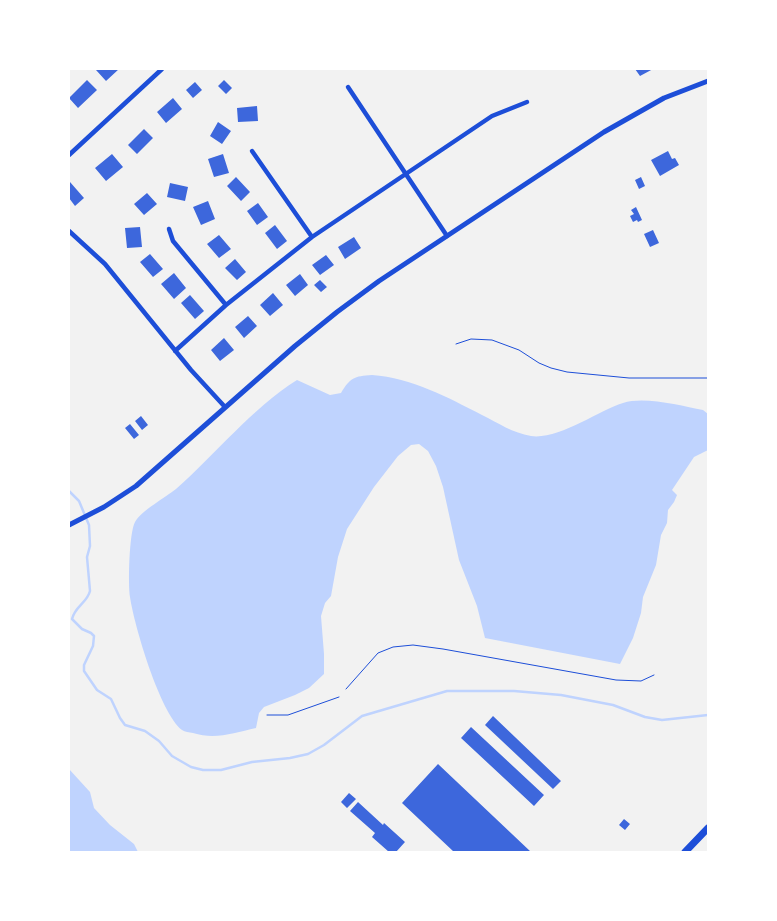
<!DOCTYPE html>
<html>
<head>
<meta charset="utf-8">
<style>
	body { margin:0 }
	#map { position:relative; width:777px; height:921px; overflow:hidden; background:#f2f2f2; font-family:"Titillium Web",sans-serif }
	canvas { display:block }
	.frame { position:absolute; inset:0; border:70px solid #fff; pointer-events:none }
</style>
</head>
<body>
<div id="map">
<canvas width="777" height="921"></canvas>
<div class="frame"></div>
</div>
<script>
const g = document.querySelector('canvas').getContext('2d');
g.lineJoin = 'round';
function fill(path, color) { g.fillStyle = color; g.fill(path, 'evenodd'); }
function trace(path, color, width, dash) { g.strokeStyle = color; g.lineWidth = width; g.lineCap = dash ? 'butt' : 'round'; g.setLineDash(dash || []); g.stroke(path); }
const water = new Path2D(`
	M372,375C412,378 447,397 482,415C498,423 513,433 531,436C558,440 598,411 623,403C645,396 681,406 703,410L708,414V450L694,457L672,490L677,495L674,502L668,510L667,523L661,535L656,565L643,597L641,613L633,638L620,664L485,638L477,606L459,560L443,487L436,466L428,451L419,444L411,445L398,456L374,487L347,529L338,557L331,596L325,603L321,616L324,654V674L309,688L295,695L264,707L259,713L256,728C234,733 215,740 193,733C189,732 185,732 182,730C160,713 134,625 130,597C128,584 129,533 135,522C141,511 166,497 176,489C217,453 251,409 297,380L330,395L341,393C350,378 354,376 372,375Z
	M69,769L90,792L94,808L110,825L134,844L138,852H69Z`);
const stream = new Path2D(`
	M69,491L79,501L89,525L90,546L87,557L90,591C87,603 75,606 72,619L82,629L91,633L94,636L93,646L84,665V671L97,690L111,699L120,718L125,725L145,731L159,741L172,756L191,767L203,770H221L252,762L290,758L308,754L324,745L362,716L447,691H514L561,695L613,705L645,717L662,720L708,715`);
const building = new Path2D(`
	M98,69H119L106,81L96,70Z
	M635,69H653L640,76Z
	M87,80L97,90L78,108L69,98Z
	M224,80L232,88L226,94L218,86Z
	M195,82L202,90L193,98L186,90Z
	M173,98L182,109L166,123L157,112Z
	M257,106L258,121L238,122L237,108Z
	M218,122L231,131L222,144L210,136Z
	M144,129L153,138L137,154L128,145Z
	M668,151L672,159L675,158L679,165L660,176L651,160Z
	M112,154L123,167L106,181L95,168Z
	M223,154L229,173L214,177L208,159Z
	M236,177L250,192L241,201L227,186Z
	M641,177L645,186L639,189L635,180Z
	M70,182L84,198L75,206L69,198V184Z
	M170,183L188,187L185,201L167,197Z
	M147,193L157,204L144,215L134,204Z
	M208,201L215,219L201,225L193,207Z
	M258,203L268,217L257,225L247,211Z
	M636,207L642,220L638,222L637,220L633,222L630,216L634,214L631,210Z
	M275,225L287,241L277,249L265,233Z
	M140,227L142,247L127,248L125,228Z
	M653,230L659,243L650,247L644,234Z
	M219,235L231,249L219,258L207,244Z
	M354,237L361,248L345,259L338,247Z
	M150,254L163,269L153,277L140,262Z
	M326,255L334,265L320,275L312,265Z
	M235,259L246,272L237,280L225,268Z
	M174,273L186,288L174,299L161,284Z
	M300,274L308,285L295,296L286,285Z
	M320,280L327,287L321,292L314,285Z
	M273,293L283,305L270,316L260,305Z
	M190,295L204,311L195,319L181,303Z
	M248,316L257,326L244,338L235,327Z
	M224,338L234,350L220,361L211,350Z
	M141,416L148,425L142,430L135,421Z
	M130,424L139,435L134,439L125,428Z
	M493,716L561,781L553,789L485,725Z
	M471,727L544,795L534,806L461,738Z
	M438,764L531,852H454L402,803Z
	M349,793L356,799L347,808L341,802Z
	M358,802L383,825L384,823L405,842L396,852H389L372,837L375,833L350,811Z
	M624,819L630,824L625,830L619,825Z`);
const path = new Path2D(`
	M456,344L471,339L492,340L519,350L539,363L551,368L567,372L629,378H708
	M346,689L378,653L393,647L413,645L443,649L616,680L641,681L654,675
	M267,715H288L339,697`);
const minor = new Path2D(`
	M348,87L447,236
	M252,151L312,237
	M69,155L162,69
	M169,229L173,241L226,305
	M69,231L105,264L191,370L225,407
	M175,351L226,305L312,237L492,116L527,102`);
const tertiary = new Path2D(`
	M69,525L104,507L136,486L295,346L337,312L379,281L604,132L664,98L708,81`);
const trunk = new Path2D(`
	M685,852L708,828`);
fill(water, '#bfd3fe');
trace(stream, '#bfd3fe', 2.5);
fill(building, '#3d67dc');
trace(path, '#1d4ed8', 1);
trace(minor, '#1d4ed8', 4.5);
trace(tertiary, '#1d4ed8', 5);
trace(trunk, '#1d4ed8', 7);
</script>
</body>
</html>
